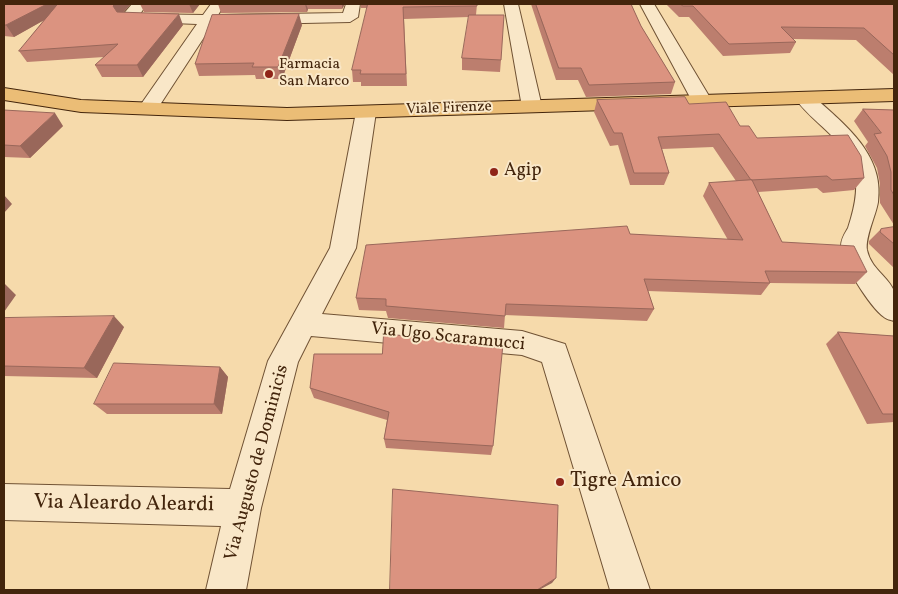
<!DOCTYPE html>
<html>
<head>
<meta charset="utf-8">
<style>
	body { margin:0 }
	#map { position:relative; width:898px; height:594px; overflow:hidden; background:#f6daab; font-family:Vollkorn,serif }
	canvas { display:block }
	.frame { position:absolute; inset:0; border:5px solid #43250c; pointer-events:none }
</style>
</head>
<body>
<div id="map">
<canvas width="898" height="594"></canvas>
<div class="frame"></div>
</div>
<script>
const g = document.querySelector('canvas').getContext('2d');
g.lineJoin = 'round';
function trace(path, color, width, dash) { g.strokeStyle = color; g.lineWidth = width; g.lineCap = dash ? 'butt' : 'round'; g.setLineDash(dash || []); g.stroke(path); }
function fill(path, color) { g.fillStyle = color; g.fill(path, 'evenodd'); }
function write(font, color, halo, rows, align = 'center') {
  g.font = font + ' Vollkorn,serif'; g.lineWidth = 4; g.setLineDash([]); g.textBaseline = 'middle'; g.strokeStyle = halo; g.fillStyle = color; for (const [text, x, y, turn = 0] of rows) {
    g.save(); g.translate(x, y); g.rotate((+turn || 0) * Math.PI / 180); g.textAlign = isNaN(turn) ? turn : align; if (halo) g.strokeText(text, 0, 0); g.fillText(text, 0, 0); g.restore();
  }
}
const minor = new Path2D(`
	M132,4H147L140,14L203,15L211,4H221L223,7L218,15L343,13L346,4H360L358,17L350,22L212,25L154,114H140L137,110L197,24L123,21L120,18Z
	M504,4H518L542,107L539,111H525L522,107Z
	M640,4H654L712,101L709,105H695L692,101Z
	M804,92L811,94C842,123 885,153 878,202C876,215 865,237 867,250C871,269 888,276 894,291C897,298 894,313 894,321C891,320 886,319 884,317C870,307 842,263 841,246C841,239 845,233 848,228C854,210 860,186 853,168C843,137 812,123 795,98L797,94Z
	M366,106L373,108L376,112L356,248L322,314L522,331L565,344L650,590H610L542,362L522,355L311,336L298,362L261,508L246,590H206L221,526L4,520V484L230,489L268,361L330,248L356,112L359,108Z`);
const major = new Path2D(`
	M4,88L81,100L287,108L894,89V101L287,120L81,112L4,100Z`);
const wall = new Path2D(`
	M4,4H131L123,12L183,25L143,77H102L95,65L104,57L27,62L19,51L44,20L14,37L4,36Z
	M140,4H200L193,13L144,12Z
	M218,4H345L342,9H308L307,12L221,13Z
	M360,4H477L476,15L501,60L500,72L462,70V58L469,17L404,19L407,86H361V82H353L352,70L367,8H361Z
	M531,4H631L641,26L675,82L671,94L586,97L578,80H556Z
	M666,4H894V75L856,40L793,39L796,42L790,53L723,56L689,17H679Z
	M302,25L282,79H256L255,75L199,76L195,64Z
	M597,100L689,104L740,126L757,138L864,178L854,190L823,193L817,188L758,192L782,242L867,272L855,284L770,283L761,295L648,291L654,309L647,321L505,315L504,328L388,318L386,311L359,310L356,298L630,234L728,240L703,196L709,183L736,181L713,147L662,149L669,173L664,185H630L618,145L610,146L594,112Z
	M863,109L894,110V225L880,203V184L877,168L865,146L868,142L854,121Z
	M4,110L63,126L30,158L4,157Z
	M894,227V268L869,244V241L881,229Z
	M4,318L124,327L97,378L4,376Z
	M838,332L894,336V422L867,424L826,344Z
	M382,354L493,446L491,455L386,448L384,439L387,420L314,398L310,388Z
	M220,367L228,377L222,414H107L94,404Z`);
const shadedWall = new Path2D(`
	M47,4H73L14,37L6,25Z
	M115,4H131L119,17L113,6Z
	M189,4H200L193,13Z
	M305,4H306L308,9L307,12Z
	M342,4H345L342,9Z
	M179,14L183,25L143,77L137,65Z
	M299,14L302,25L282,79L278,67Z
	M55,113L63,126L30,158L20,146Z
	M4,195L12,204L4,213Z
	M4,283L16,295L4,312Z
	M114,316L124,327L97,378L84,368Z
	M220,367L228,377L222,414L214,404Z
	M556,578L552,583L539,590H537Z`);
const building = new Path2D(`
	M4,4H47L6,25H4Z
	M58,4H115L113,6L117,12L179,14L137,65H95L118,44L19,51Z
	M368,4H477V6L403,7L406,74H360L361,70H352Z
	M536,4H631L641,26L675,82L589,85L581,68H559Z
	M681,4H894V55L864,28L781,27L796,42L729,44L693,6H683Z
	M299,14L278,67H252L254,63L195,64L212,15Z
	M469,15H504L501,60L462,58Z
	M685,97L689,104L726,102L740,126H749L757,138L848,135L861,156L864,178L832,180L827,176L751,180L719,134L658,137L669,173H634L622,133H614L597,100Z
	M863,109L894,110V195L891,190V172L887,156L874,134L881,133Z
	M4,110L55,113L20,146L4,145Z
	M752,180L782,242L854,246L867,272L765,271L770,283L644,279L654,309L506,304L505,316L386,306V299L356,298L366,245L627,226L630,234L743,240L709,183Z
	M894,227V244L880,232L881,229Z
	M114,316L84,368L4,366V318Z
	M838,332L894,336V414H883Z
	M384,334L503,344L493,446L384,439L389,412L310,388L314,354H382Z
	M114,363L220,367L214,404H94Z
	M393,489L558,505L556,578L537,590H390Z`);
const markers = [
	[269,74,5,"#8f2418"],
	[494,172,5,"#8f2418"],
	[560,482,5,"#8f2418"]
];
const farPoinames = [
	["Farmacia",279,65],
	["San Marco",279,82]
];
const farStreetnames = [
	["Viale Firenze",449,109,-2]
];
const poiNames = [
	["Agip",504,172]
];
const streetNames = [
	["Via Ugo Scaramucci",448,338,6],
	["Via Augusto de Dominicis",258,463,-75]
];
const nearPoinames = [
	["Tigre Amico",570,482]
];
const nearStreetnames = [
	["Via Aleardo Aleardi",124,505,1]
];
trace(minor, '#705234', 2);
trace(major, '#43250c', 2);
fill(minor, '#f9e7c8');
fill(major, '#ebbd76');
fill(wall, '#bc7e6e');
fill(shadedWall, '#99675a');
fill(building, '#db9380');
trace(building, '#99675a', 1);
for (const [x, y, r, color] of markers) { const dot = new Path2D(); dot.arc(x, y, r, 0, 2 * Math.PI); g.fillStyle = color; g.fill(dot); trace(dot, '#f9e7c8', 2); }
write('15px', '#43250c', '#f9e7c8', farPoinames, 'left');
write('15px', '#43250c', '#f9e7c8', farStreetnames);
write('18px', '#43250c', '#f9e7c8', poiNames, 'left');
write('18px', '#43250c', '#f9e7c8', streetNames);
write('21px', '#43250c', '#f9e7c8', nearPoinames, 'left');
write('21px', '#43250c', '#f9e7c8', nearStreetnames);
</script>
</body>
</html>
